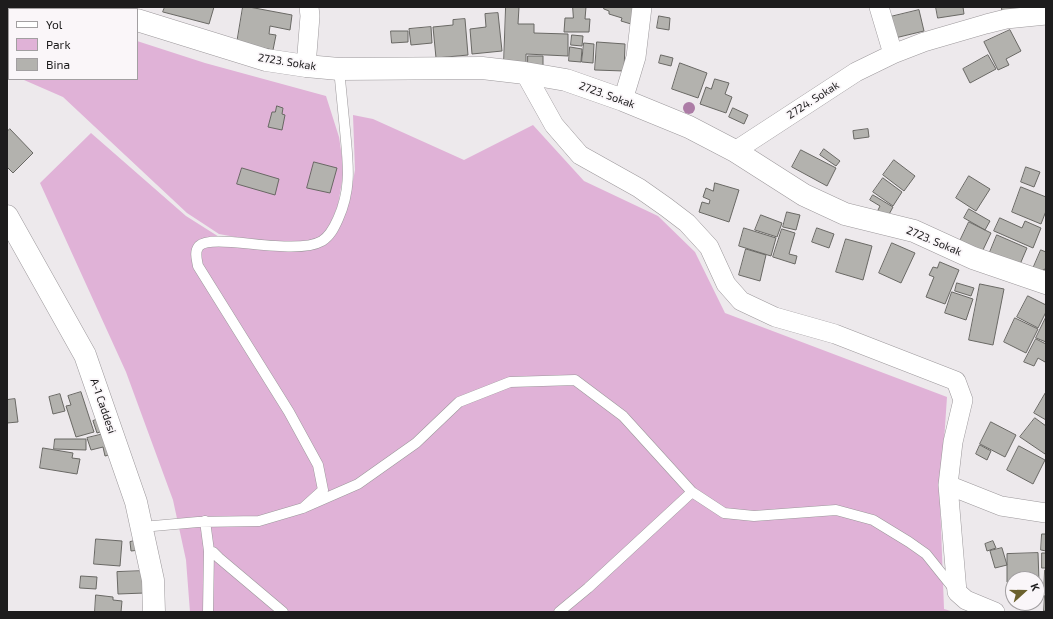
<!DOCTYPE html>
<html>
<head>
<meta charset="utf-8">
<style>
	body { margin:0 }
	#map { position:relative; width:1053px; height:619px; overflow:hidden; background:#ede9ec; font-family:"Exo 2",sans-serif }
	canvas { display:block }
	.frame { position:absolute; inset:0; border:8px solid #1d1c1d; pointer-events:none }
	.legend { position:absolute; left:8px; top:8px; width:130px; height:72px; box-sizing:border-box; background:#faf6f9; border:1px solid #a29fa1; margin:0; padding:5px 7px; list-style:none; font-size:12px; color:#1d1c1d }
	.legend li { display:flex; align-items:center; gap:8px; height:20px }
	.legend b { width:20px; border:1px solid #a29fa1 }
	.north { position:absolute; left:1005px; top:571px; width:40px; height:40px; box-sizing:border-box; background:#faf6f9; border:1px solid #a29fa1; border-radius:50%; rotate:69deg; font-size:11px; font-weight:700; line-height:16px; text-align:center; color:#1d1c1d }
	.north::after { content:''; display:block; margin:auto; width:14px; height:18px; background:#6b612d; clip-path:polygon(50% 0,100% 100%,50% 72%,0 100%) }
</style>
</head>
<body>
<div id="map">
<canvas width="1053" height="619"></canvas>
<div class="frame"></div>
<ul class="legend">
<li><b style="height:5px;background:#fff"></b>Yol</li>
<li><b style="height:11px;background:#e0b2d7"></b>Park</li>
<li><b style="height:11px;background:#b3b2ae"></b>Bina</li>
</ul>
<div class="north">K</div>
</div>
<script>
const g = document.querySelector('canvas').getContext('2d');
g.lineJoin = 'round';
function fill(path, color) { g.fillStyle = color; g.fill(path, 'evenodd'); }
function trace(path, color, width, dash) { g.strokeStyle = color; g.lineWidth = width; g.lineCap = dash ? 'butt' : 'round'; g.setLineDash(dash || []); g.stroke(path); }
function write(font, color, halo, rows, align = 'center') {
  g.font = font + ' "Exo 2",sans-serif'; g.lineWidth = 3.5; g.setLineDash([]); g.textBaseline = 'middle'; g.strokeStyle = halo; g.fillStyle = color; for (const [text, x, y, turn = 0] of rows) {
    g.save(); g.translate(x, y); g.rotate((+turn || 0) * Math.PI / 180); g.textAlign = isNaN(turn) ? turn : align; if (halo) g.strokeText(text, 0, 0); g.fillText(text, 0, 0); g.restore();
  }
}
const green = new Path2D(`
	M137,41L205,63L326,96L339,137L344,170L338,205L327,232L315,241L305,243L257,241L219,234L187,213L63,97L24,80L137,79Z
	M353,115L373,119L464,160L533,125L584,181L658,216L695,252L725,313L947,397L940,500L944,609L954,612H190L186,560L173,500L126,372L40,183L91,133L186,216L235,247L325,243L338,231L349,202L355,170Z`);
const building = new Path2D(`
	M16,7H45L48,9H15Z
	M165,7H214L209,24L163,12Z
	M243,7H249L292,15L290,30L270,26L269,34L276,35L273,50L237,43Z
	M506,7H519L518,24H534V33L568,34V56L526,54V64L504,63Z
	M573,7H586L585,19H590L589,32H564L565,18H573Z
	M604,7H635L631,24L621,21L622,18L609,14V11L604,9Z
	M936,7H963L964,14L938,18Z
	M1002,7H1023V9L1002,11Z
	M919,10L924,31L895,38L890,17Z
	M498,13L502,51L472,54L470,29L486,27L485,14Z
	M659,16L670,18L669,30L657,28Z
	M465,19L468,55L436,58L433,27L453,25V20Z
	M431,27L432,43L411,45L409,29Z
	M1010,30L1021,51L1006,59L1009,65L998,70L984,42Z
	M391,31H408V42L392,43Z
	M572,35L583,36L582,46L571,45Z
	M597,42L625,44L624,71L595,70Z
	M584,43L594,44L593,63L582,62Z
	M570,47L582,49L581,62L569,61Z
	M661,55L673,58L671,66L659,63Z
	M988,55L996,69L970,83L963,69Z
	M528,56H543V67H528Z
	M680,63L707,73L698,98L672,89Z
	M715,79L729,83L725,94L732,97L726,113L700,104L706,87L711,89Z
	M277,106L283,108L282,114L285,115L282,130L268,127L272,112H275Z
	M733,108L748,115L744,124L729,117Z
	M10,129L33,153L13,173L7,167V132Z
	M868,129L869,137L854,139L853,131Z
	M824,149L840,161L836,166L820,155Z
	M801,150L836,168L827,186L792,167Z
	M894,160L915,176L904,191L883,175Z
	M314,162L337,168L330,193L307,188Z
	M1026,167L1040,172L1034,187L1021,182Z
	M242,168L279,179L275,195L237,184Z
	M969,176L990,189L976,211L956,198Z
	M883,178L902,192L893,206L873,192Z
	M715,183L739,190L729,222L699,212L702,202L709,204L710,200L703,197L706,188L713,191Z
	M1021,187L1046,197V211L1041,224L1012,212Z
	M873,195L893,207L887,218L877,212L880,206L870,200Z
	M969,209L990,221L985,230L964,218Z
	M787,212L800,215L796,230L783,227Z
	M761,215L782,223L777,237L755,230Z
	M1000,218L1022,228L1025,221L1041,228L1033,248L994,231Z
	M969,222L991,233L982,252L960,241Z
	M744,228L776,238L771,256L739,246Z
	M817,228L834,234L829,248L812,242Z
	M782,229L795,233L789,254L797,256L795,264L773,257Z
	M997,235L1027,248L1018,269L988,257Z
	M846,239L872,246L863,280L836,272Z
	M892,243L915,253L901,283L879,273Z
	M746,249L766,255L760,281L739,275Z
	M1041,250L1046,252V270L1044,269L1041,276L1032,271Z
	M940,262L959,270L945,304L926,297L934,277L929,275L933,267L937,268Z
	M957,283L974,288L971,296L955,291Z
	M980,284L1004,289L993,345L969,340Z
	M952,292L973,299L966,320L945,313Z
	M1028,296L1046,305V312L1038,328L1017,317Z
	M1046,317V342L1036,338Z
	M1015,318L1038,329L1026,353L1004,342Z
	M1036,339L1046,344V360L1045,362L1038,358L1034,366L1024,362Z
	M81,392L94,432L76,437L66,406L71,405L68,396Z
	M1046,392V420L1034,413Z
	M60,394L65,411L53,414L49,397Z
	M15,399L18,422L7,423V400Z
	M101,418L106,430L97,433L93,421Z
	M1035,418L1046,426V452L1045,454L1020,437Z
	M991,422L1016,435L1005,457L980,444Z
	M108,433L113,454L105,456L103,447L91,450L87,438Z
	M55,439H86V450L54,449Z
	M980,445L991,451L987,460L976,454Z
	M1019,446L1045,460L1033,484L1007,470Z
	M43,448L73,453L72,458L80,459L77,474L40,468Z
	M1042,534H1046V551L1041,550Z
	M96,539L122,541L120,566L94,564Z
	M139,540L140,550L131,551L130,542Z
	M993,541L996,548L987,551L985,544Z
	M1002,548L1007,565L995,568L990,551Z
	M1038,553L1039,581H1037V579H1013V581L1007,582V554Z
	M1042,553H1046V568H1042Z
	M1045,570H1046V593H1044Z
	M144,571L145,593L118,594L117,572Z
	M81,576L97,577L96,589L80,588Z
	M96,595L113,597V600L122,601L121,612H95Z
	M1045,595H1046V611H1044Z`);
const lane = new Path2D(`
	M303,508L358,484L416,443L459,402L510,382L575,380L623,416L692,492L724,513L754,516L836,510L873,520L909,542L926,554L954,589
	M205,521L209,551L208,612
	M142,527L198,522L259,521L303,508L323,490L318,465L289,412L198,266C197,260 194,252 199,246C213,232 294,257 322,241C330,236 334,228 338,219C352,188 348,163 345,130C343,110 341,90 339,69
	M209,551L213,552L219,558L283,612
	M559,612L588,588L692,492`);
const street = new Path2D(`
	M879,7L893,54
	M306,66L310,16L309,7
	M525,73L554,125L580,155L639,188L666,207L687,223L709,247L726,284L741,301L775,317L835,334L956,381L963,400L953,442L948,485L957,592L966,600L995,612
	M623,100L636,57L642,7
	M735,151L856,72L893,54L924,42L986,24L1006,19L1046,15
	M948,485L1001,506L1046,513`);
const secondary = new Path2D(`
	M95,7L101,9
	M137,20L266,60L306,66L339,69L482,68L525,73L566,80L623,100L689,127L735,151L804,195L845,214L914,231L973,258L1046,283
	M7,216L85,355L136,502L153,580L154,612`);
const trees = [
	[689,108]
];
const streetNames = [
	["2723. Sokak",287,62,9],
	["2723. Sokak",607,95,20],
	["2724. Sokak",813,100,-33],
	["2723. Sokak",934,241,23],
	["A-1 Caddesi",103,406,71]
];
fill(green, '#e0b2d7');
fill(building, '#b3b2ae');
trace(building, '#696864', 1);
trace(lane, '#9c989b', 11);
trace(street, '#9c989b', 20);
trace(secondary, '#9c989b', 23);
trace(lane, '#fff', 10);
trace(street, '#fff', 19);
trace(secondary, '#fff', 22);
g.fillStyle = '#ac7ca6';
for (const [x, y] of trees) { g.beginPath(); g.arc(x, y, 6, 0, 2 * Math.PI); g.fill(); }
write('11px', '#1d1c1d', '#faf6f9', streetNames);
</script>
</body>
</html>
